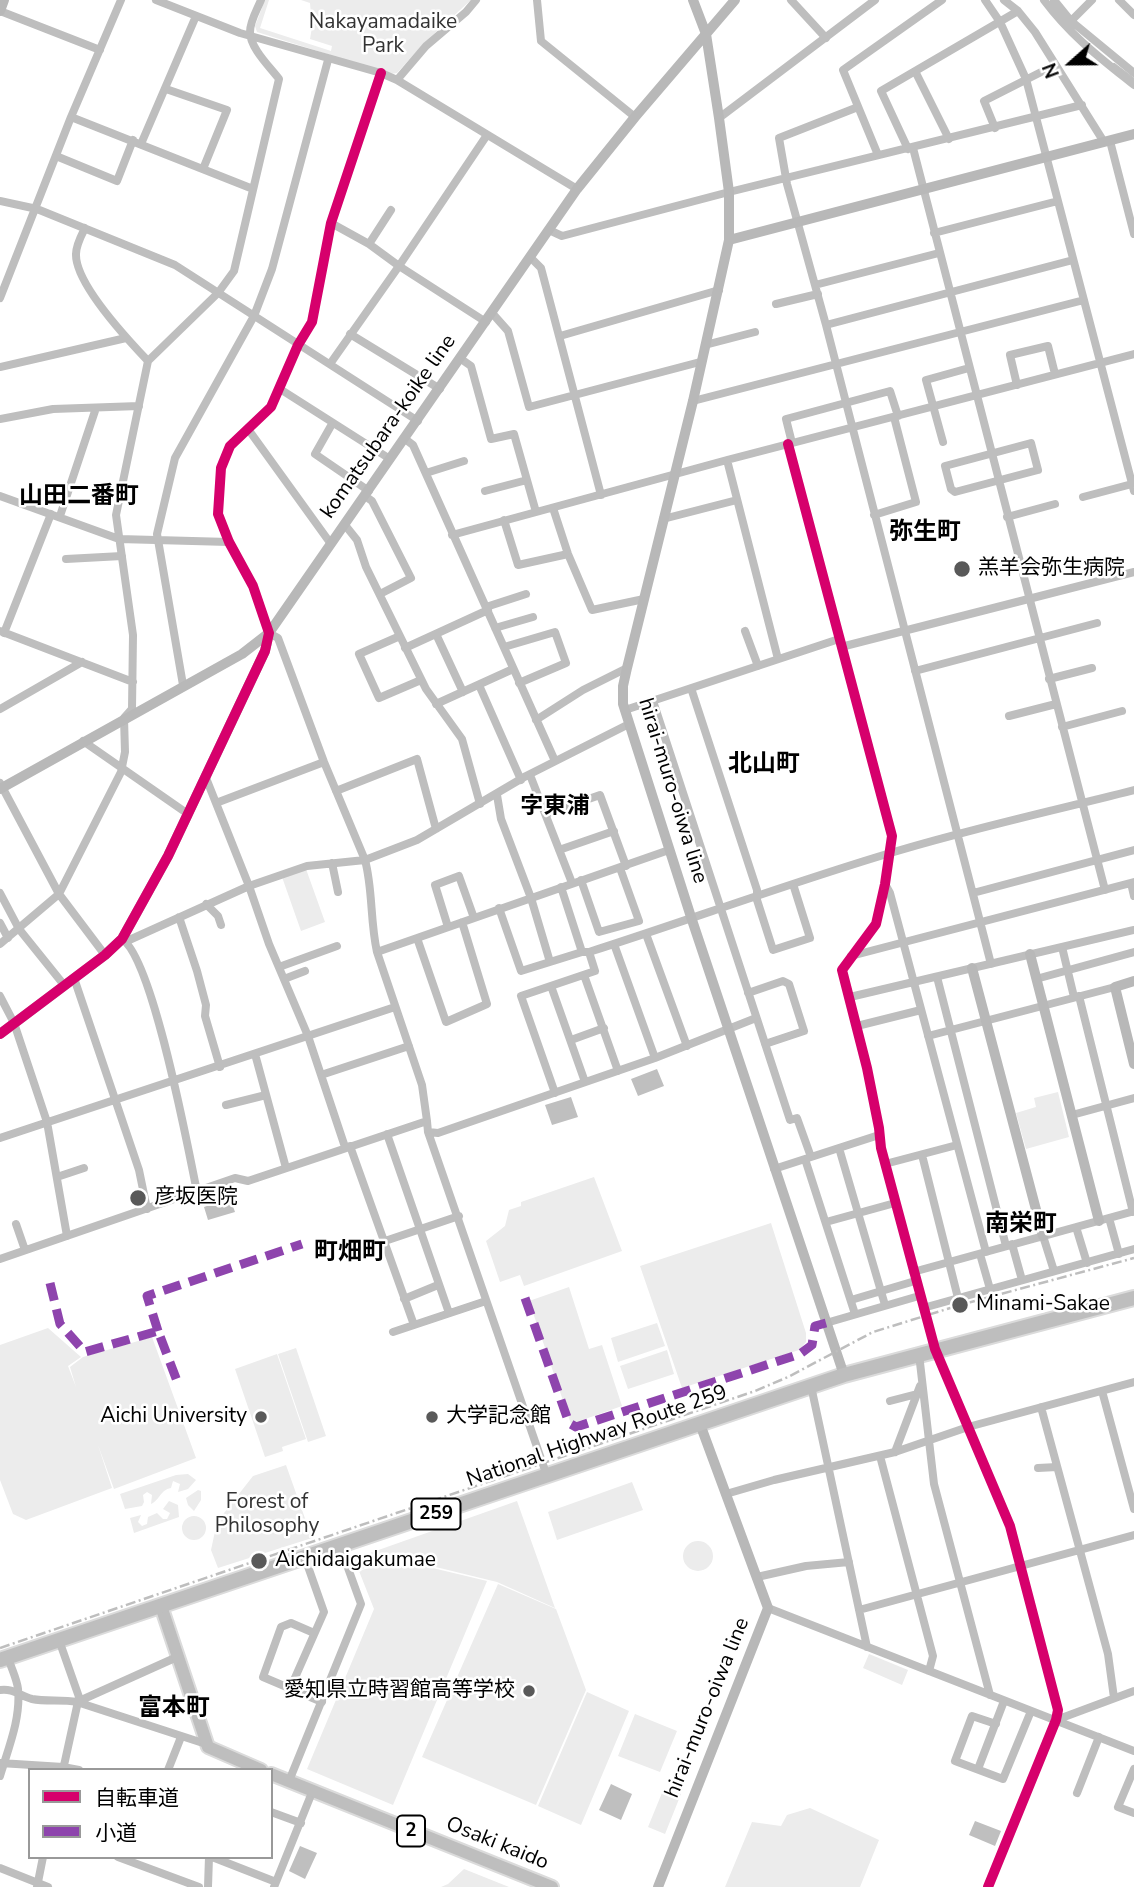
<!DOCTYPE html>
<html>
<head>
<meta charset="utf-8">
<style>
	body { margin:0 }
	#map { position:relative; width:1134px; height:1887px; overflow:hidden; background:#fff; font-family:"Nunito Sans","Noto Sans JP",sans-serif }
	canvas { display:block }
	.legend { position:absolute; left:28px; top:1768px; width:245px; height:91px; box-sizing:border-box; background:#fff; border:2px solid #999; margin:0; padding:9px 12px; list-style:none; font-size:21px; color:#000 }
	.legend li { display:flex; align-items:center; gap:14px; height:35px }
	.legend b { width:35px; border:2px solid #999 }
	.north { position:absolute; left:1036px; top:28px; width:70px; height:70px; -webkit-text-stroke:5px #fff; paint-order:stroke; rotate:249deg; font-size:19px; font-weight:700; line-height:28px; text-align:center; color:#000 }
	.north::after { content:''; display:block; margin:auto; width:24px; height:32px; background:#000; clip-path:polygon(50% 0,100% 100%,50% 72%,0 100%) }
</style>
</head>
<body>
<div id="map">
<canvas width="1134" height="1887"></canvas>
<ul class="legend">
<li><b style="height:9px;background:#d6006c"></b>自転車道</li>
<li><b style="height:9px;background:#8e44ad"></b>小道</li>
</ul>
<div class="north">N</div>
</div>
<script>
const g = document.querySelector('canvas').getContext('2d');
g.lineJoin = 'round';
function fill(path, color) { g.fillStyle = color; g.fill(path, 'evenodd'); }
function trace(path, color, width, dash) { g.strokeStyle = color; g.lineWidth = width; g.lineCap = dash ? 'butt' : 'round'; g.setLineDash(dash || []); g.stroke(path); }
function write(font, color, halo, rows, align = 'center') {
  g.font = font + ' "Nunito Sans","Noto Sans JP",sans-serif'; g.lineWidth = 5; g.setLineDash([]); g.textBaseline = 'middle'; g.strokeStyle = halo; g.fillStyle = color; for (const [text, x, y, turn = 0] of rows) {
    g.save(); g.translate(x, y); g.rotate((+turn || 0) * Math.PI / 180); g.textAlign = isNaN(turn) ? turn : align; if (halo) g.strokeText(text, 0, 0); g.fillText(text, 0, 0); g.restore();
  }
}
const green = new Path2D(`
	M265,0H269L260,28L331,51L332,46L310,39L312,27L310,3L301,0H471L425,42L397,73L391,74L257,32L255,26Z
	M306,869L325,922L301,931L282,877Z
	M1058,1092L1069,1137L1026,1149L1016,1113L1036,1107L1034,1098Z
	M594,1177L622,1251L524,1286L520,1275L500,1282L486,1241L505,1226L509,1210L521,1206V1202Z
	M771,1223L806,1333V1342L799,1350L682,1388L640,1266Z
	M569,1287L589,1349L602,1345L622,1406L571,1424L529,1301Z
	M657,1323L665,1346L618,1362L611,1338Z
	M48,1328L81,1357L68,1366L76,1387L70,1367L83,1357L152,1337L196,1458L114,1489L98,1445L112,1488L26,1520L13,1514L0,1480V1345Z
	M296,1348L326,1436L308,1442L278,1354Z
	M667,1350L674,1374L628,1389L620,1366Z
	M277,1354L306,1439L282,1447L283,1451L265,1457L235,1369Z
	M286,1465L312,1538L218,1568L211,1550L217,1522L253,1476Z
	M188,1474L196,1480L188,1489L178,1492L180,1484L173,1481L171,1488C160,1490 160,1500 151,1504L152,1495L147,1492L143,1495L144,1502L142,1506L125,1509L120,1494L176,1475Z
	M632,1482L643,1510L557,1540L548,1512Z
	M198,1490L201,1491V1500L194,1511L188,1505L186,1498Z
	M169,1501L178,1505L179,1517L134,1533L130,1518L141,1515L138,1522L142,1526L147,1524L148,1517L157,1513L163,1519H167L170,1513L163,1509Z
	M517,1501L555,1608L497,1582L395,1557L357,1571L353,1559Z
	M182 1528a12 12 0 1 1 24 0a12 12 0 1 1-24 0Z
	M683 1556a15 15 0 1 1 30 0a15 15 0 1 1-30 0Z
	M395,1559L487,1581L393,1805L307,1769L374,1609L359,1571Z
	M498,1584L556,1609L586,1690L536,1805L422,1757Z
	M869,1654L908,1670L902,1685L863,1668Z
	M587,1692L629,1711L581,1825L538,1806Z
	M635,1714L677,1731L660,1772L618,1756Z
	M664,1788L681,1794L665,1834L648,1827Z
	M810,1808L879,1840L860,1887H725L752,1822L781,1826L787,1815Z
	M464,1869L509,1887H441L448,1884Z`);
const water = new Path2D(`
	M657,1069L664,1086L638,1096L631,1079Z
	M571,1097L578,1117L552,1125L545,1105Z
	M230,1198L235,1212L208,1220L204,1207Z
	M611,1784L632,1794L621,1820L599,1810Z
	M975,1821L1001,1831L995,1846L969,1835Z
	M300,1846L317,1853L305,1879L289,1871Z`);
const stream = new Path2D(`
	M1114,64L1134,79`);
const street = new Path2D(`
	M156,0L240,33L381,73L397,80L577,189
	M537,0L541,41L635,117
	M791,0L826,38
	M985,0L1000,22L1026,79L1134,491
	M1004,0L1018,11L1035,32L1104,142
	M1044,0C1071,36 1099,57 1134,85
	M1054,0L1071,21L1134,73
	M1119,0L1134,15
	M0,11L100,50
	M1069,23L1092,0
	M915,71L949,139
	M381,73L331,223L312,322L298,345L271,407L230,446L221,468L218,514L229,542L253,586L269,633L278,638L324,762L365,860C373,890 370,921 377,952L422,1085L427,1121
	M397,80L426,46L466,12L476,0
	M166,89L227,110L203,169
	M858,107L779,138L787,184L826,325L991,964
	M71,117L253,189
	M719,118L875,0
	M995,128L984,101L1055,65
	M1110,141L1134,234
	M141,144L196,16
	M913,148L1105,890
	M908,149L881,91L1018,11
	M878,155L843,70L942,0
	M56,156L117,181L133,140
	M0,201L37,209L175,265L418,421
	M331,223L369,244L399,266L486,322
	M85,228C81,236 76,245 76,254C75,283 128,340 148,361
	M549,230L562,236L729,192L1082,105
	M934,233L1058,201
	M369,244L391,210
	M531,258L541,268L601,495
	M815,285L939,253
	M0,298L71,117L121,0
	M776,304L818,294
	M492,313L508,331L529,407L700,362
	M826,325L1073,260
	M350,334L440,389
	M560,336L719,290
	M705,345L755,332
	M461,359L471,366L491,439L514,434L536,512
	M330,364L399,266L487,135
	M0,367L126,338
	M1017,385L1010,355L1048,346L1055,374
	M280,389L390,459
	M693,401L1084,300
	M0,419L53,409L139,406
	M332,424L315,454L369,491
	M248,429L331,544
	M405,439L413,445L555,761
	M943,442L926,380L969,368
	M792,443L786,419L890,391L898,416
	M1031,443L1038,470L955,492L951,489L945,466Z
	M788,444L892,836L885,884L876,924L842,970L867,1068L879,1128L881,1148L935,1349L1010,1526L1058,1710L1056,1720L988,1887
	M727,460L778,659
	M426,473L464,461
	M485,491L527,480
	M0,496L119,539L229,542
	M365,496L372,501L411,578L380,594
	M1083,497L1132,484
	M553,508L568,554L592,610L644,599
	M874,515L916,502L894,417
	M60,516L96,408
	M1007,517L1055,504
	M663,519L737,500
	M504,520L518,565L568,554
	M345,525L357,540L366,567L426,689L462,739L480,804
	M452,535L727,460L1134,354
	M66,559L122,556
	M486,607L526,594
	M495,628L533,617
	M0,631L133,682
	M745,631L758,666
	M4,633L51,514
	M436,634L463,692
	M400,636L359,654L379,698L421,680
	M504,647L555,632L566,663L519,683
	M841,647L1134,572
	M405,648L488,610
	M915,671L1097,623
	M1049,679L1092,668
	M183,685L157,534L175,458L254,316L272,269L328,60
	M479,685L521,780
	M691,688L757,890V900L773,950L810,938L793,884
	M653,701L790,1120L797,1118L811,1157
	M436,704L513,669
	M0,709L82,662
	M625,710L839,639
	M1009,716L1056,704
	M536,720L583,690L627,668
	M1062,727L1122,711
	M83,741L188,814
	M530,775L572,883
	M206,778L249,886L269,944L308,1036L345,1147
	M0,783L59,894L105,955
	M336,791L417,759L436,829
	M497,795L501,819L531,898L550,962
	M216,803L324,762
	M546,814L600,795L626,866
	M559,850L614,831
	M332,863L338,892
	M581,880L599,932L639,921L620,868
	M1131,883L1134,896
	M885,884L890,893L986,1252
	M0,893L19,929L64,985
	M973,893L1134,850
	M206,904L218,916L221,925
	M499,908L521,971L582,952L561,887
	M179,917L197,971L206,1005L205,1016L220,1067
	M0,923L8,938
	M448,927L435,885L459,876L474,918
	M646,934L687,1046
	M417,938L446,1022L487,1004L462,922
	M122,939C153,959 188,1148 197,1192
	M127,941L249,886L307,866L365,860L417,840L526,776L629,724
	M0,944L59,894L121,772L125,752L124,718L132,709L133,635L116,515L148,361L218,293L234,271L279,79C270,67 250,48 250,32C250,21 257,10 261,0
	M614,944L655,1058
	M1062,947L1074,997
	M377,952L669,850
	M582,952H589C689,920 787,884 887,854C968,829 1052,811 1134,790
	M851,956L1134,882
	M279,967L337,946
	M584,975L618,1071
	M937,977L1006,1246
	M74,978L139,1170L147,1209
	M284,979L305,971
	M1036,979L1134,952
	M551,986L585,1082
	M748,993L783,981L789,984L804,1031L765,1044
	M0,996L14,1023L47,1122L67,1236
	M1079,996L1133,1212
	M850,997L1134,930
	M857,1026L921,1010
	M928,1036L1115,987
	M571,1040L604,1028
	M255,1054L286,1168
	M321,1075L409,1046
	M555,1093L521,996L595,971L589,952
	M226,1105L266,1095
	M1072,1115L1134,1098
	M428,1132L547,1476
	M387,1134L449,1313
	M0,1138L395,1007
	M350,1146L414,1325L486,1301
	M839,1148L885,1305
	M922,1155L958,1298
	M805,1159L855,1314
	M885,1164L957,1145
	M774,1169L879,1135
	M57,1177L84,1168
	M1109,1218L1119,1254
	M826,1222L895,1203
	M16,1224L25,1250
	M1076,1227L1087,1263
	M1043,1236L1054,1271
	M385,1241L459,1216
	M1012,1244L1022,1280
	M980,1254L990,1289
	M0,1259L235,1178L248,1181L427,1121L428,1132L438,1133L655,1058L756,1018
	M913,1272L1134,1211
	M404,1299L438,1285
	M851,1300L915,1281
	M923,1308L1134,1249
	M826,1323L919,1296
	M393,1332L414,1325
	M919,1354L934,1484L990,1695
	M811,1386L867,1647
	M1102,1391L1134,1509
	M890,1401L917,1394
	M1041,1407L1108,1654L1114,1698
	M895,1452L920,1386
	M880,1456L933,1656L929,1671
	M1038,1468L1057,1467
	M726,1494L774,1480L895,1452L968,1427L1134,1382
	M757,1577L806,1566L849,1562
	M768,1608L1134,1751
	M859,1610L1134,1535
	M314,1633L291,1623L281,1627L263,1677L322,1702
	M59,1640L79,1697L63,1770
	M290,1689L324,1612L305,1558
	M0,1690C13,1688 20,1696 32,1699C46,1702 62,1699 77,1702L206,1744
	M77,1702L177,1657
	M1056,1720L1134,1691
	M996,1724L972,1716L955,1761L1003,1779L1031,1711
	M0,1763L63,1767L79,1770
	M978,1769L1004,1701
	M1134,1769L1118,1807L1134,1813
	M168,1770L181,1737
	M0,1776C8,1749 21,1719 18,1689C17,1679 11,1668 8,1657
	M289,1781L361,1604L340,1546
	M1077,1793L1099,1737
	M271,1812L301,1823
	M118,1857L199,1887
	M212,1857L276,1882
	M0,1868L48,1887
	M37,1887L43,1857
	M208,1887L209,1857
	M274,1887L313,1790`);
const secondary = new Path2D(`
	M693,0L706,34L719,118L729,192V240L693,401L627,668L623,686V704L691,917L844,1375
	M0,11L4,0
	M729,240L1134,134
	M0,789L242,654L269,633L577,189L635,117L735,0
	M1030,954L1099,1221
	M972,968L1043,1236
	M1134,981L1115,987L1134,1064
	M0,1034L105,955L122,939L168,856L265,651L269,633
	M658,1887L768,1608L700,1424`);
const primary = new Path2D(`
	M161,1606L208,1747L261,1770
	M271,1774L552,1887`);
const highway = new Path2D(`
	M0,1660L844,1375L1134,1298`);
const rail = new Path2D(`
	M0,1648L755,1391L788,1377L873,1332L960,1305L1134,1258`);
const quiet = new Path2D(`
	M50,1283L60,1324L85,1352L158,1331L177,1381
	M525,1298L569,1423L576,1427L800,1354L812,1345L815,1326L826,1323
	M158,1331L147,1296L302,1244`);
const cycleway = new Path2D(`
	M788,444L892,836L885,884L876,924L842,970L867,1068L879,1128L881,1148L935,1349L1010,1526L1058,1710L1056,1720L988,1887
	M0,1034L105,955L122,939L168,856L265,651L269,633L253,586L229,542L218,514L221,468L230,446L271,407L298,345L312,322L331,223L381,73`);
const markers = [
	[962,569,9,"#595959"],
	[138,1198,9,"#595959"],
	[960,1305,9,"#595959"],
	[261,1417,7,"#595959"],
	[432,1417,7,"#595959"],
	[259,1561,9,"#595959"],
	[529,1691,7,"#595959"]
];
const shields = [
	[436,1514,49],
	[411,1831,28]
];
const shieldNames = [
	["259",436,1514],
	["2",411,1831]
];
const parkNames = [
	["Nakayamadaike",383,23],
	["Park",383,47],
	["Forest of",267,1503],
	["Philosophy",267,1527]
];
const streetNames = [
	["komatsubara-koike line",389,427,-55],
	["hirai-muro-oiwa line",672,791,73],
	["National Highway Route 259",597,1437,-19],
	["hirai-muro-oiwa line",708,1708,-68],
	["Osaki kaido",497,1844,22]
];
const poiNames = [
	["羔羊会弥生病院",978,569],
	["彦坂医院",154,1198],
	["Minami-Sakae",976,1305],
	["Aichi University",247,1417,"right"],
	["大学記念館",446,1417],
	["Aichidaigakumae",275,1561],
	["愛知県立時習館高等学校",515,1691,"right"]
];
const neighbourhoodNames = [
	["字東浦",555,807]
];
const quarterNames = [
	["山田二番町",79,497],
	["弥生町",925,533],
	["北山町",764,765],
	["南栄町",1021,1225],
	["町畑町",350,1253],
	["富本町",174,1709]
];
fill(green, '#ececec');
fill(water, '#bfbfbf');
trace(stream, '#bfbfbf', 2.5);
trace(primary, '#dbdbdb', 16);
trace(highway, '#dbdbdb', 18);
trace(street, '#bebebe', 8);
trace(secondary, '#b8b8b8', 10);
trace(primary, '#bebebe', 12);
trace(highway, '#bebebe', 14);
trace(rail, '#bebebe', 2.5, [10, 3.5, 2, 3.5]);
trace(quiet, '#8e44ad', 9, [18, 9]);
trace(cycleway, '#d6006c', 10);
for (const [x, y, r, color] of markers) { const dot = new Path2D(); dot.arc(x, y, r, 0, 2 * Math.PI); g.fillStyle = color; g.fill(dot); trace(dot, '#fff', 2.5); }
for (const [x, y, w] of shields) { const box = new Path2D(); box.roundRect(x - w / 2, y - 15.5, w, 31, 5); g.fillStyle = '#fff'; g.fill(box); trace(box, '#000', 2); }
write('bold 19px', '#000', null, shieldNames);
write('21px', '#333', '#fff', parkNames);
write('21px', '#000', '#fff', streetNames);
write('21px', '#000', '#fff', poiNames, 'left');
write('bold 23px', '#000', '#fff', neighbourhoodNames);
write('bold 24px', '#000', '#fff', quarterNames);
</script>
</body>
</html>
